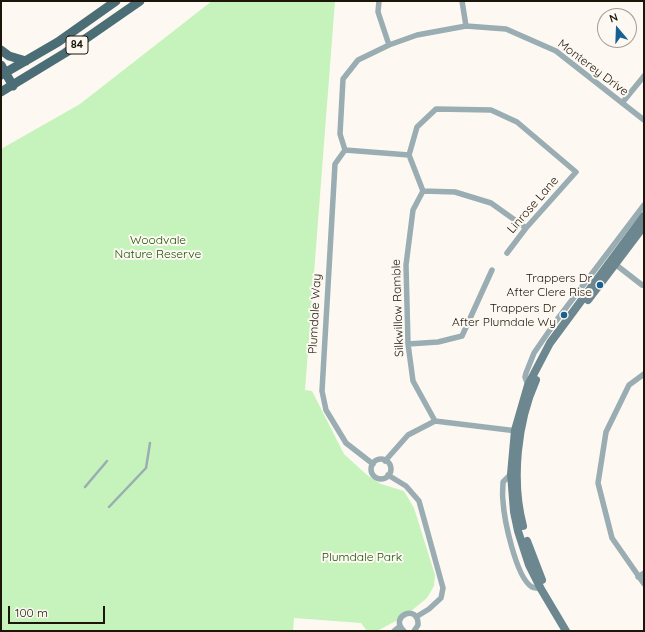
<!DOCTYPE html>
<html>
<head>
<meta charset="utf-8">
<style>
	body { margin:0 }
	#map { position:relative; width:645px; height:632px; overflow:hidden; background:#fdf9f2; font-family:Quicksand,sans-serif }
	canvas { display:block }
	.frame { position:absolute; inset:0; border:2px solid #1c1509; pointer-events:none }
	.north { position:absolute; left:597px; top:8px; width:40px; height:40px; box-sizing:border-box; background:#fdf9f2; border:1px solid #a39e95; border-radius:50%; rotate:341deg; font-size:11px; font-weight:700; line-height:16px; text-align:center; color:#1c1509 }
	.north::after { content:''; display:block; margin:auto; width:14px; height:18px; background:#166093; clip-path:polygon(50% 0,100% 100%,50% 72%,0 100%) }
	.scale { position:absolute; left:8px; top:606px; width:97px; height:18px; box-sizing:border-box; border:2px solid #1c1509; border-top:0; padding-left:5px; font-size:12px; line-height:14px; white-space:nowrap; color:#1c1509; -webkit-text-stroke:3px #fdf9f2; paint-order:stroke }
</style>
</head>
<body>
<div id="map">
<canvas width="645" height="632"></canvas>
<div class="frame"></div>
<div class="north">N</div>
<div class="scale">100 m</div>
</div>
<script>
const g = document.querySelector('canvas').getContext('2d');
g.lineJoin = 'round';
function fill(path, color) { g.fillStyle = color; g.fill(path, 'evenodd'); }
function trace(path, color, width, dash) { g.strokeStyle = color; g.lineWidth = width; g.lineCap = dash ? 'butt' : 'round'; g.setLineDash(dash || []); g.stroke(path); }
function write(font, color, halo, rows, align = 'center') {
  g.font = font + ' Quicksand,sans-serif'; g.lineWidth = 4; g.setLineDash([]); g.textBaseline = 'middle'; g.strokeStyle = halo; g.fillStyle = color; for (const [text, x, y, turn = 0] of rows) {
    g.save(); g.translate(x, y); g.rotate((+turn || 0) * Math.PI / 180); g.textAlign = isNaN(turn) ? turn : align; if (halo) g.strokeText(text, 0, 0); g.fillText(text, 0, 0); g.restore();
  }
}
const green = new Path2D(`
	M212,1H335L305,390L312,391L344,454L367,475L381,484L404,491L414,508L435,575L434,586L427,598L405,616L377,631H367L361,623L294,618L293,631H1V149L80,104Z`);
const service = new Path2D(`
	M85,487L107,461
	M109,507L146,468L150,443`);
const minor = new Path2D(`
	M379,1L378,12L389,45
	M462,1L466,26
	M622,103L644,76
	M345,150L335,164L322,391L326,410L346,443L373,464
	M409,155L345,150L340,134L343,79L358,60L389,45L417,35L466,26L506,29L556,51L644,120
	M409,155L417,127L436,109L491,110L517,122L576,172L526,228L507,253
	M409,155L423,191L455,192L491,203L526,228
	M423,191L413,210L406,265L408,344L413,381L435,421
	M615,264L642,285
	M408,344L438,342L462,336L492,270
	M644,374L629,385L606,432L598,483L612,538L644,584
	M528,385L525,377L526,373L534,353L556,321L644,205
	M371 469a10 10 0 1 1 20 0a10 10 0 1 1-20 0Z
	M385,461L408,435L435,421L517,431
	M511,474L503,482C503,488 502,495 503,501C504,519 516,578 532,587C534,588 538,588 541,589
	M388,475L406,486L419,501L443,588L441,598L429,609L416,617
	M638,577L644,573
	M394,631L400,626
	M404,631C388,616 419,603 418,625L414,631`);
const secondary = new Path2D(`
	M588,300L644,226
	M523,526C511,481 517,422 536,380
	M527,541L542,580
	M566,631L541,589L529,565L518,531L514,512L511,474L515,430L528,385L550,343L644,216`);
const primary = new Path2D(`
	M1,50L9,56L26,61
	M1,65L13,86
	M1,75L58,42L116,1
	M1,92L65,53L140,1`);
const markers = [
	[600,285,4,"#166093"],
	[564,315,4,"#166093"]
];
const shields = [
	[77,45,22]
];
const shieldNames = [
	["84",77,45]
];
const streetNames = [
	["Monterey Drive",593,68,37],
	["Linrose Lane",533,205,-49],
	["Silkwillow Ramble",398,308,-92],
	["Plumdale Way",315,314,-87]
];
const parkNames = [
	["Woodvale",158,240],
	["Nature Reserve",158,254],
	["Plumdale Park",362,557]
];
const poiNames = [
	["Trappers Dr",592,278],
	["After Clere Rise",592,292],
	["Trappers Dr",556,308],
	["After Plumdale Wy",556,322]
];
fill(green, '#c6f2bb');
trace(service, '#9aadb2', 2.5);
trace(minor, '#9aadb2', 5.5);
trace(secondary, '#6c878f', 8);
trace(primary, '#4b6d76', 9);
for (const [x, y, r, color] of markers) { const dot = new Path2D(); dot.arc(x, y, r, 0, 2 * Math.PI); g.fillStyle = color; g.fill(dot); trace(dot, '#fdf9f2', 1.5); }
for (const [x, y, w] of shields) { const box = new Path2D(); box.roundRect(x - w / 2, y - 9, w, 18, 3); g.fillStyle = '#fdf9f2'; g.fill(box); trace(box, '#1c1509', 1); }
write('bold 11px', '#1c1509', null, shieldNames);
write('12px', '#1c1509', '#fdf9f2', streetNames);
write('12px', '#175200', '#fdf9f2', parkNames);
write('12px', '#1c1509', '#fdf9f2', poiNames, 'right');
</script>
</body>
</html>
